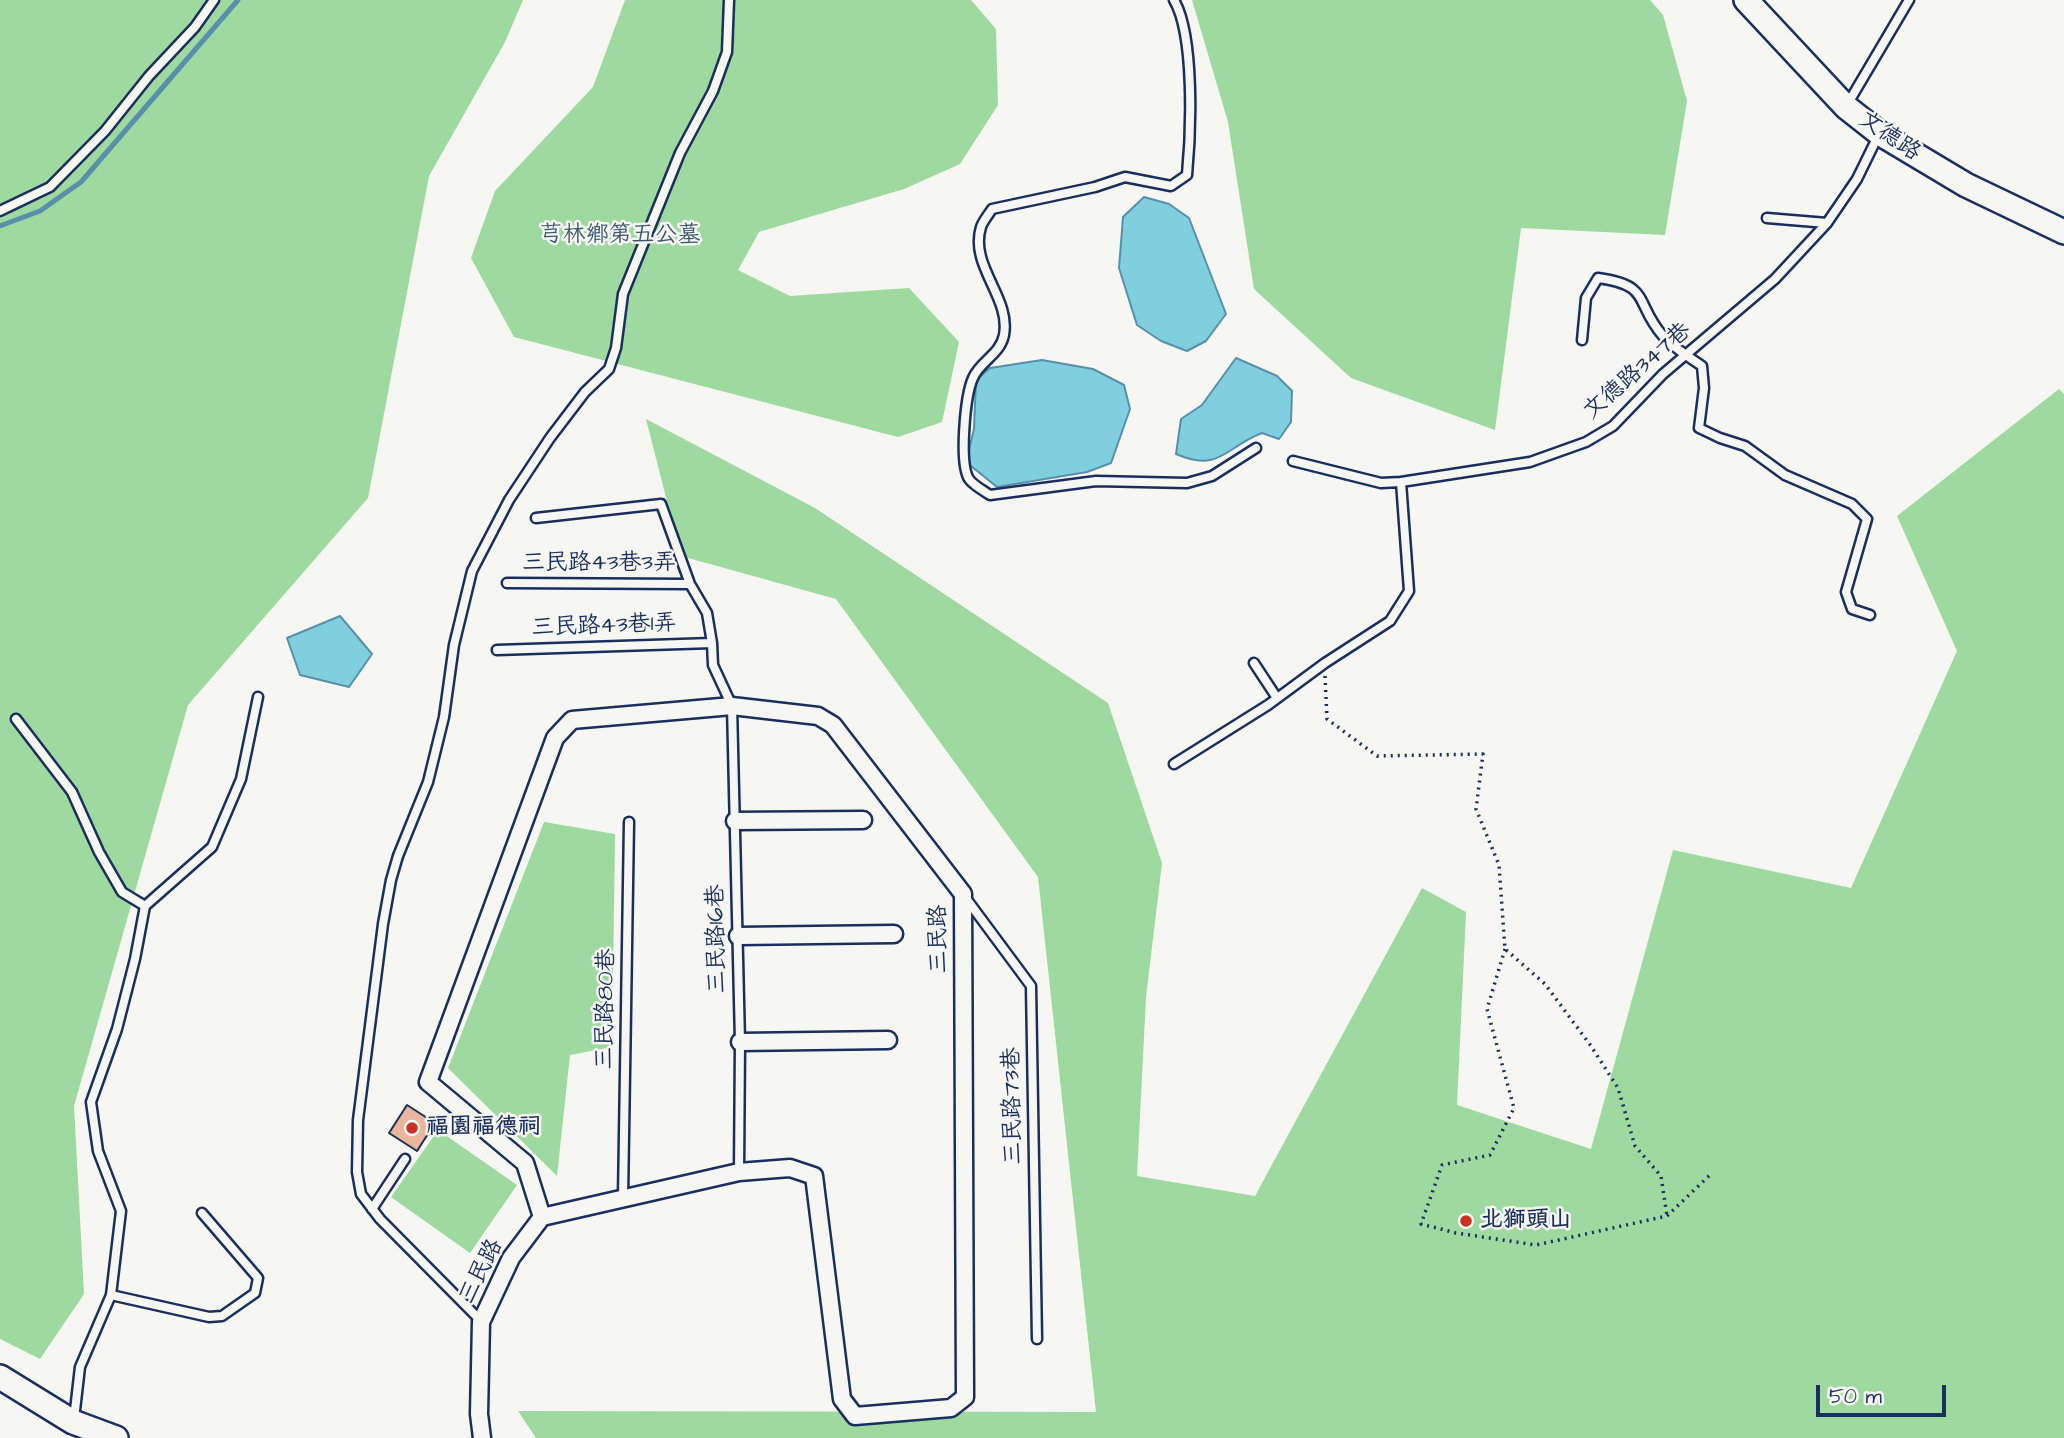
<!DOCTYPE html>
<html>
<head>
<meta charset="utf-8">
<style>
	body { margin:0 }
	#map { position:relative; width:2064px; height:1438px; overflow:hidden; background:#f6f6f2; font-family:"Architects Daughter",sans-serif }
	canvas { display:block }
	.scale { position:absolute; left:1816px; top:1385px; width:130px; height:32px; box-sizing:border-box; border:4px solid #1b2f5e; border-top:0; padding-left:9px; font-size:21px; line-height:24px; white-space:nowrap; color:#1b2f5e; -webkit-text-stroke:5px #f6f6f2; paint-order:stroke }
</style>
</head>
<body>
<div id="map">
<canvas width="2064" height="1438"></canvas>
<div class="scale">50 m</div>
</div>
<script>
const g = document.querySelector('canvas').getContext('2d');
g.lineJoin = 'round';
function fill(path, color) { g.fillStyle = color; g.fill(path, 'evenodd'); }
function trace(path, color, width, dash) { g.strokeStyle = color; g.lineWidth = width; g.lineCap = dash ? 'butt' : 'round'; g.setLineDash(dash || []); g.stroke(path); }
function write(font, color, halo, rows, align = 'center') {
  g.font = font + ' "Architects Daughter","LXGW WenKai TC",sans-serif'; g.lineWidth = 5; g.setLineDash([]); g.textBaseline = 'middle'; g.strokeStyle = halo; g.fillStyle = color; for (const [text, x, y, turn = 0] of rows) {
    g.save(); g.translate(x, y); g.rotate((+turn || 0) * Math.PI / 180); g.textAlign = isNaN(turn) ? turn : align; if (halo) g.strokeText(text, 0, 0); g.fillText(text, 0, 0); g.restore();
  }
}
const green = new Path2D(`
	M0,0H523L505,42L429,176L368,498L188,705L74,1106L84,1294L40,1359L0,1339Z
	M625,0H971L996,29L998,105L960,164L904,189L759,232L738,270L790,296L909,288L959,342L942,422L898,437L514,337L471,258L495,191L593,87Z
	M1192,0H1650L1663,15L1687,101L1665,235L1521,228L1495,430L1351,378L1254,289L1228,122Z
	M2059,389L2064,394V1438H536L518,1411L1096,1412L1038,877L836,599L681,556L646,419L815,508L1108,703L1162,863L1146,997L1137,1176L1255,1196L1422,888L1466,912L1457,1105L1591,1149L1673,850L1851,888L1957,651L1897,516Z
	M544,822L615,834L612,1047L570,1055L557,1176L448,1068Z
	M438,1130L517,1185L470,1253L391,1197Z`);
const water = new Path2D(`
	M1144,197L1169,204L1189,218L1226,314L1206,341L1187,351L1161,341L1137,325L1119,268L1123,217Z
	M1236,358L1277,376L1292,391L1291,422L1279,439L1262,433C1225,447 1220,473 1176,454L1181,419L1202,405Z
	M1042,360L1093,369L1124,385L1130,409L1111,463L1087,472L997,487L966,462L974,429L976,380L990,368Z
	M340,616L372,654L349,687L300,675L287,638Z`);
const stream = new Path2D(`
	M0,226L40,211L81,182L238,0`);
const building = new Path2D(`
	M407,1105L435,1123L417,1151L389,1133Z`);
const path = new Path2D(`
	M1325,676L1327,719L1377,756L1483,754L1476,809L1499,865L1505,949L1545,984L1591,1046L1618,1088L1635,1146L1661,1176L1667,1216
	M1505,949L1487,1009L1514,1108L1490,1155L1442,1165L1421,1224L1456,1233L1536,1245L1667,1216L1711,1174`);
const lane = new Path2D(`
	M1174,0C1195,36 1191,134 1187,175L1171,186L1125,177L1095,187L992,209C989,214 983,221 981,227C969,266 1011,297 1004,335C1000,355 980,361 973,378C965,396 959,463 969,479C973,485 984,491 990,495L1096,481L1187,483L1212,476L1256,448
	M1847,105L1909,0
	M0,211L50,187L105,131L149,76L195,27L214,0
	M1767,218L1827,223
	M1582,340L1586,298L1598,278C1652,285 1634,303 1663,336C1674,348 1689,357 1702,366L1704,388L1699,428L1720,438L1745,446L1785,475L1852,504L1867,519L1846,592L1852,609L1870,615
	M1293,461L1381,483L1401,482
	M536,518L661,504L690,584L707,613L712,643L713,665L732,706L740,1042L739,1172
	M507,583L690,584
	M497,650L712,643
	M1254,663L1277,698
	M16,719L72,792L99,852L122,892L145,906
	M1174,764L1268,705L1325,663L1390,621L1409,591L1401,482L1530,462L1586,442L1613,426L1663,374L1775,279L1827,223L1857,179L1878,136
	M965,897L1031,986L1037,1339
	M623,1197L629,822
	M372,1209L405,1159
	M111,1295L209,1317L222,1316L255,1293L258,1278L202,1213
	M481,1321L380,1219L361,1194L357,1172L358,1120L383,924L391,880L398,856L428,782L444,717L454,645L472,571L509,500L550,438L585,392L609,369L616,348L623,294L680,153L713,91L727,52L729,0
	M74,1419L80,1367L111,1295L121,1211L98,1151L91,1102L117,1029L135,959L145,906L212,847L241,779L258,697`);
const street = new Path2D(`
	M735,821L863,820
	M738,936L894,934
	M740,1042L888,1040
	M482,1438L479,1414L481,1322L511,1258L542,1217L525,1163L428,1082L555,738L572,720L732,706L818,716L833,725L963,894L965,1397L951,1408L855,1416L842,1399L814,1176L790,1168L739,1172L542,1217`);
const secondary = new Path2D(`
	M1746,0L1846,107L1879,133L1966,185L2064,232
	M0,1377L73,1422L116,1438`);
const markers = [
	[412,1128,7,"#c8321e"],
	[1466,1221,7,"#c8321e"]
];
const streetNames = [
	["文德路",1889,137,34],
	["文德路347巷",1638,372,-41],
	["三民路43巷3弄",599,564],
	["三民路43巷1弄",604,627,-2],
	["三民路16巷",718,939,-91],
	["三民路",940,939,-91],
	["三民路80巷",607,1009,-89],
	["三民路73巷",1014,1106,-91],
	["三民路",482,1272,-63]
];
const parkNames = [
	["芎林鄉第五公墓",620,236]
];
const poiNames = [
	["福園福德祠",426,1128],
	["北獅頭山",1480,1221]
];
fill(green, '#9ed99f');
fill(water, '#80cfde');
trace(water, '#588fab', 2);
trace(stream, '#588fab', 5);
fill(building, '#eab79c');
trace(building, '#1b2f5e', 2);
trace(lane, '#1b2f5e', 13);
trace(street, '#1b2f5e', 21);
trace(secondary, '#1b2f5e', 28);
trace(path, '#1b2f5e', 3.5, [2, 5]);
trace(lane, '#f6f6f2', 8);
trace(street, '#f6f6f2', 16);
trace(secondary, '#f6f6f2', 23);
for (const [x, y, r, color] of markers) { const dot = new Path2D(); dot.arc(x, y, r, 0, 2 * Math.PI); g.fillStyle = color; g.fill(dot); trace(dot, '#f6f6f2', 2.5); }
write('23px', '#1b2f5e', '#f6f6f2', streetNames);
write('23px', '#3c5a6e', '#f6f6f2', parkNames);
write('bold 23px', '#1b2f5e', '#f6f6f2', poiNames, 'left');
</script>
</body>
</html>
